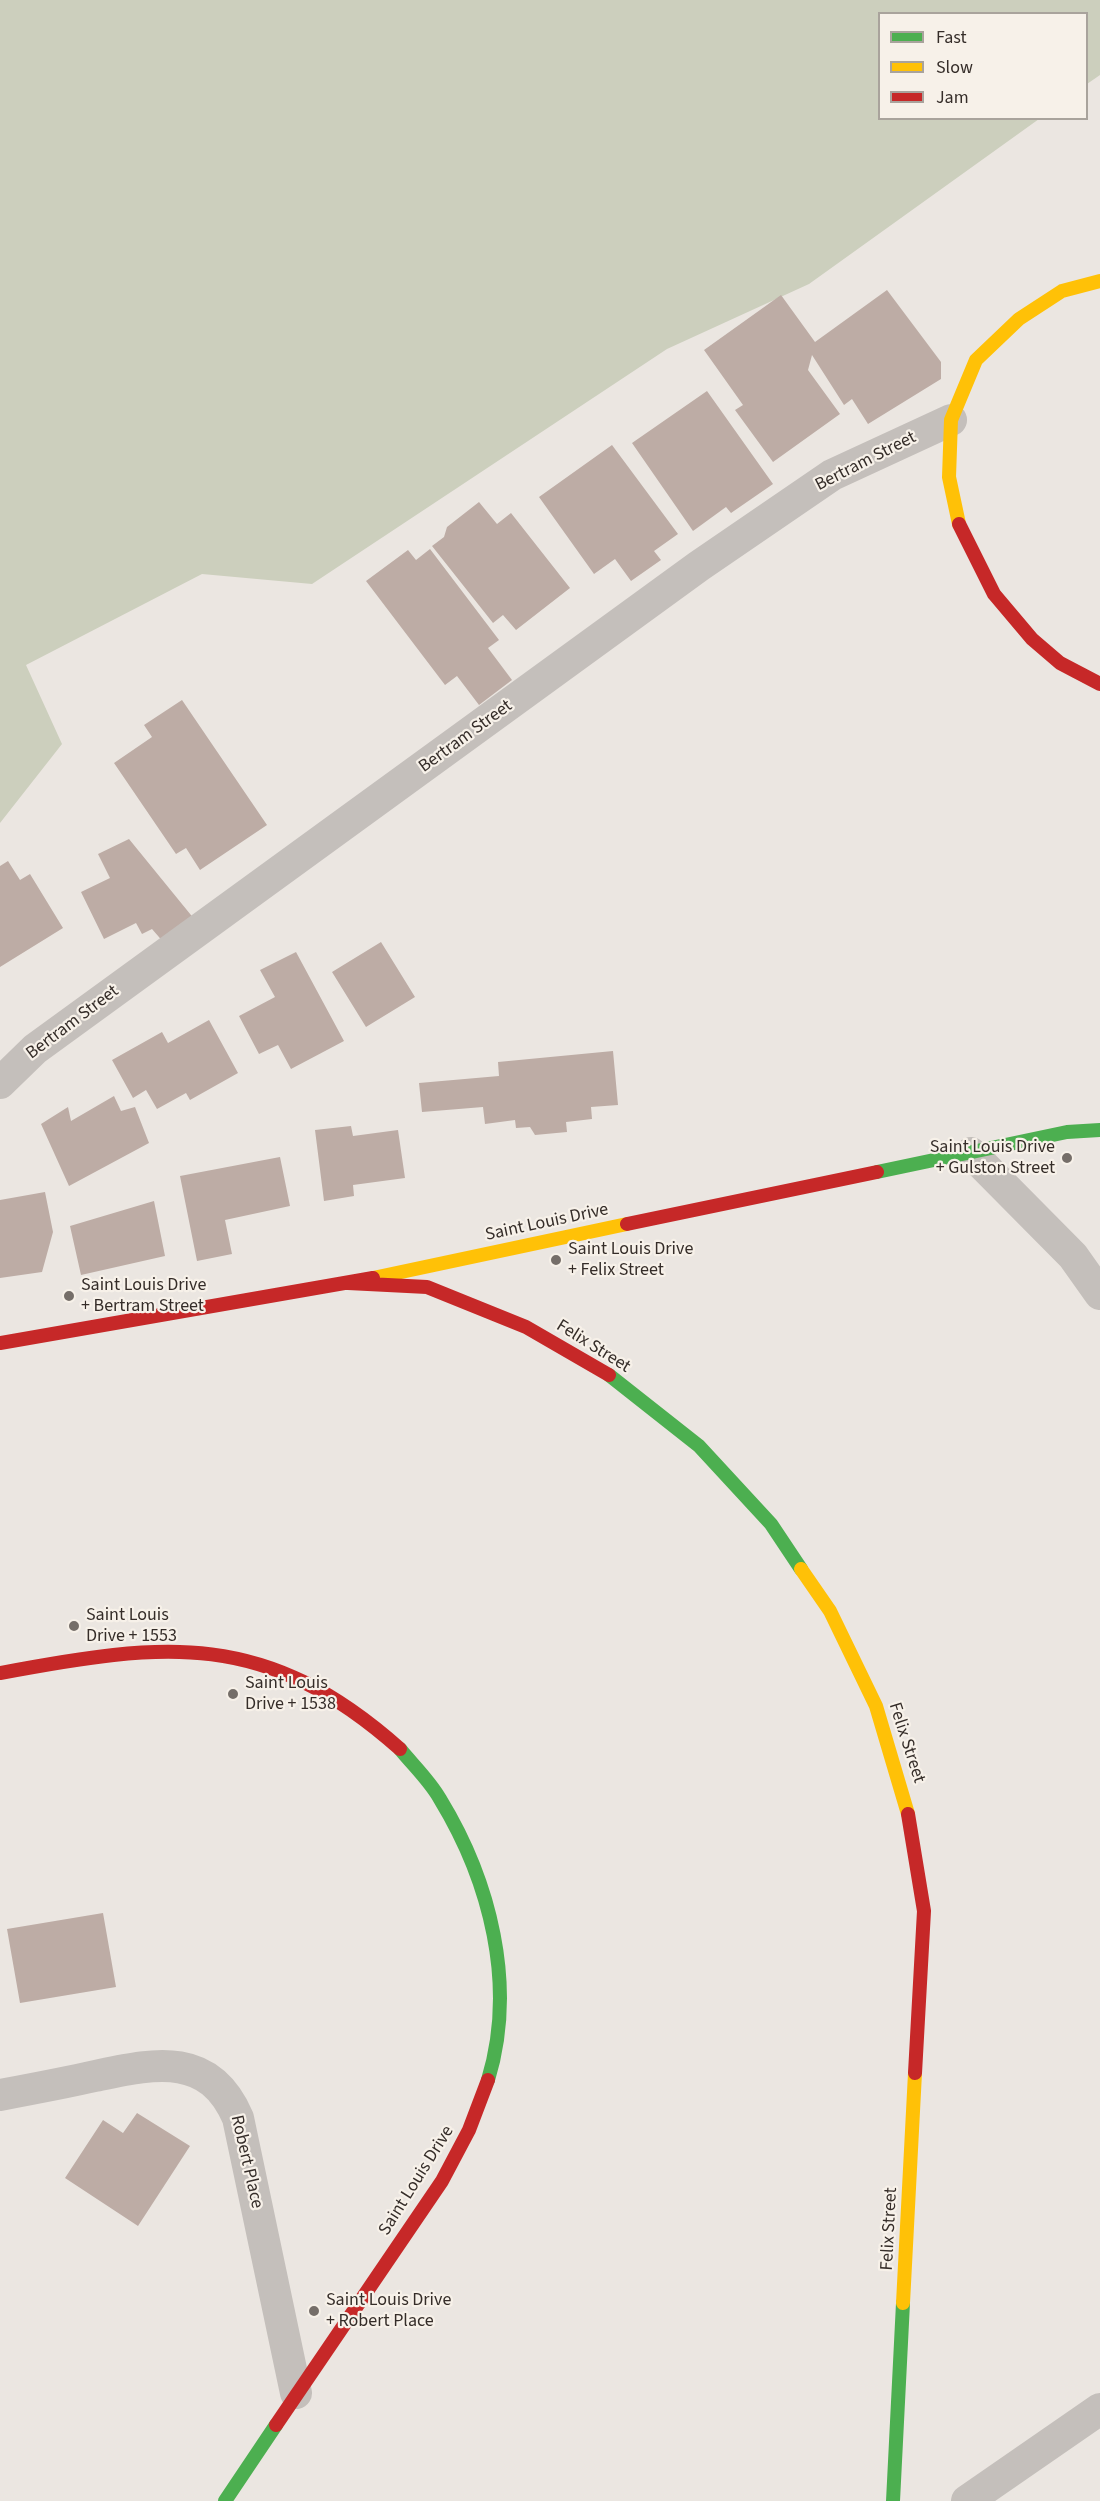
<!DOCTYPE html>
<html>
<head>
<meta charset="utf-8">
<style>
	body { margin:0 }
	#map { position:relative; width:1100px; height:2501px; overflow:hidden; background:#ebe6e1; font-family:"Source Sans 3",sans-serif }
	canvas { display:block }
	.legend { position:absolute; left:878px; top:12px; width:210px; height:108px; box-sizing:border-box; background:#f7f1e9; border:2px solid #a9a39c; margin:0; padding:8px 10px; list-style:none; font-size:18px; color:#352d29 }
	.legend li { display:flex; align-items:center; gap:12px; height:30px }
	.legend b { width:30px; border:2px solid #a9a39c }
</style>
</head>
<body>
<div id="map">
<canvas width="1100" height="2501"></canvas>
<ul class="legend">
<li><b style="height:8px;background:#4caf50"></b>Fast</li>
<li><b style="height:8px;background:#ffc107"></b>Slow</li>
<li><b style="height:8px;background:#c62828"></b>Jam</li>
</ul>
</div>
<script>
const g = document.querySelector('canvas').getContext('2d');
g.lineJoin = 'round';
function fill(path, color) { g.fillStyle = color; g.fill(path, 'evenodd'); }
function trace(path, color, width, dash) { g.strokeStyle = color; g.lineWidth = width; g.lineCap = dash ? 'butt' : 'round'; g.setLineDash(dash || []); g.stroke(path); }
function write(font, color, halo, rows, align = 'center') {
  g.font = font + ' "Source Sans 3",sans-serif'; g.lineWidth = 4.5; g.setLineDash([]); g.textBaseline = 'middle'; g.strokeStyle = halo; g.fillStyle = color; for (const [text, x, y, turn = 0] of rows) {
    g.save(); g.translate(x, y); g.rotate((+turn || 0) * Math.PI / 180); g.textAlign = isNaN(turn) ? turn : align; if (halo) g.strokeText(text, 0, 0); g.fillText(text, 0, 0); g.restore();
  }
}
const green = new Path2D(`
	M0,0H1100V75L1087,84L1086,14H880V118L1039,119L809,284L667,349L312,584L202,574L26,665L62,744L0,823Z`);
const building = new Path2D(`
	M887,290L941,362V379L868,424L852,399L844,405L812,355L808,370L840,414L773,462L735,410L743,405L704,350L781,295L815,342Z
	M707,391L773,484L731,513L726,507L693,531L632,443Z
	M612,445L678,534L654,551L661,560L631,581L615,559L594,574L539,497Z
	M479,502L497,524L511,513L570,588L516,630L503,615L493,623L432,546L444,537L447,527Z
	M430,549L499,640L488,648L512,680L479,705L457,676L445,685L366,581L408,550L416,560Z
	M182,700L267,825L200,870L186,848L176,854L114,763L152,737L144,725Z
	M129,839L195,920L165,944L152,929L142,934L136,923L104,939L81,892L110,878L98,854Z
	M8,861L20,880L30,874L63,928L0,967V866Z
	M381,942L415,997L366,1027L332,972Z
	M296,952L344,1041L291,1069L278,1045L259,1054L239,1016L275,997L260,970Z
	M209,1020L238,1073L190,1100L186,1093L157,1109L146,1090L133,1098L112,1060L162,1032L168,1043Z
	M613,1051L618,1105L591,1107L592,1119L566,1122L567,1132L535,1135L530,1127L516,1128L515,1120L485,1124L483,1107L422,1112L419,1083L499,1076L498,1062Z
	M114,1096L121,1111L135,1107L149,1143L69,1186L41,1124L68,1107L71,1121Z
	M351,1126L353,1136L398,1130L405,1178L353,1185L354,1196L324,1201L315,1130Z
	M280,1157L290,1206L225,1220L232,1254L197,1261L180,1176Z
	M45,1192L53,1232L42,1272L0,1278V1200Z
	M154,1201L165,1256L81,1275L70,1226Z
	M103,1913L116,1987L20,2003L7,1929Z
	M137,2113L190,2146L138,2226L65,2178L103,2120L123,2133Z`);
const street = new Path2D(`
	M0,1083L35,1049L699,566L832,475L951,420
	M971,1153L1073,1256L1100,1294
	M0,2095C32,2089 64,2083 95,2076C153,2064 209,2050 238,2118L296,2393
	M967,2501L1100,2409`);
const fast = new Path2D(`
	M877,1172L1067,1132L1100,1130
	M609,1375L699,1446L771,1524L801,1569
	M400,1749C413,1765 430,1781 440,1799C490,1881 517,1985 488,2080
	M225,2501L276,2425
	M893,2501L903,2303`);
const slow = new Path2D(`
	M959,524L949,477L951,420L976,360L1019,319L1062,291L1100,281
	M373,1278L627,1224
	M801,1569L830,1611L876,1706L908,1814
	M903,2303L915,2073`);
const jam = new Path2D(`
	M959,524L994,594L1032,639L1060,663L1100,684
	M627,1224L877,1172
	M348,1283L427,1287L526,1327L609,1375
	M0,1343L373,1278
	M0,1673C166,1642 265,1629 400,1749
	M908,1814L924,1911L915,2073
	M276,2425L442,2181L469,2130L488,2080`);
const markers = [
	[1067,1158,6,"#756e69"],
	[556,1260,6,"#756e69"],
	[69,1296,6,"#756e69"],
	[74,1626,6,"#756e69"],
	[233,1694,6,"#756e69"],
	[314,2311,6,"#756e69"]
];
const streetNames = [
	["Bertram Street",866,462,-27],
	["Bertram Street",466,737,-36],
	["Bertram Street",73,1023,-37],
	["Saint Louis Drive",547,1223,-12],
	["Felix Street",593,1347,32],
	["Felix Street",906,1743,72],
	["Robert Place",246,2162,77],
	["Saint Louis Drive",417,2181,-58],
	["Felix Street",890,2229,-87]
];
const poiNames = [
	["Saint Louis Drive",1055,1148,"right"],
	["+ Gulston Street",1055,1169,"right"],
	["Saint Louis Drive",568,1250],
	["+ Felix Street",568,1271],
	["Saint Louis Drive",81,1286],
	["+ Bertram Street",81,1307],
	["Saint Louis",86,1616],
	["Drive + 1553",86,1637],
	["Saint Louis",245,1684],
	["Drive + 1538",245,1705],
	["Saint Louis Drive",326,2301],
	["+ Robert Place",326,2322]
];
fill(green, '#cccfbd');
fill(building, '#bdaca5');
trace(street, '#c4bfbb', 32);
trace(fast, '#4caf50', 14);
trace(slow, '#ffc107', 14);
trace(jam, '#c62828', 14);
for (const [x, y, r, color] of markers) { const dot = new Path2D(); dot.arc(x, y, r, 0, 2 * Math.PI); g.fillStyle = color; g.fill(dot); trace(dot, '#f7f1e9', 2); }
write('18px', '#352d29', '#f7f1e9', streetNames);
write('18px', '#352d29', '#f7f1e9', poiNames, 'left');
</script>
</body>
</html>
